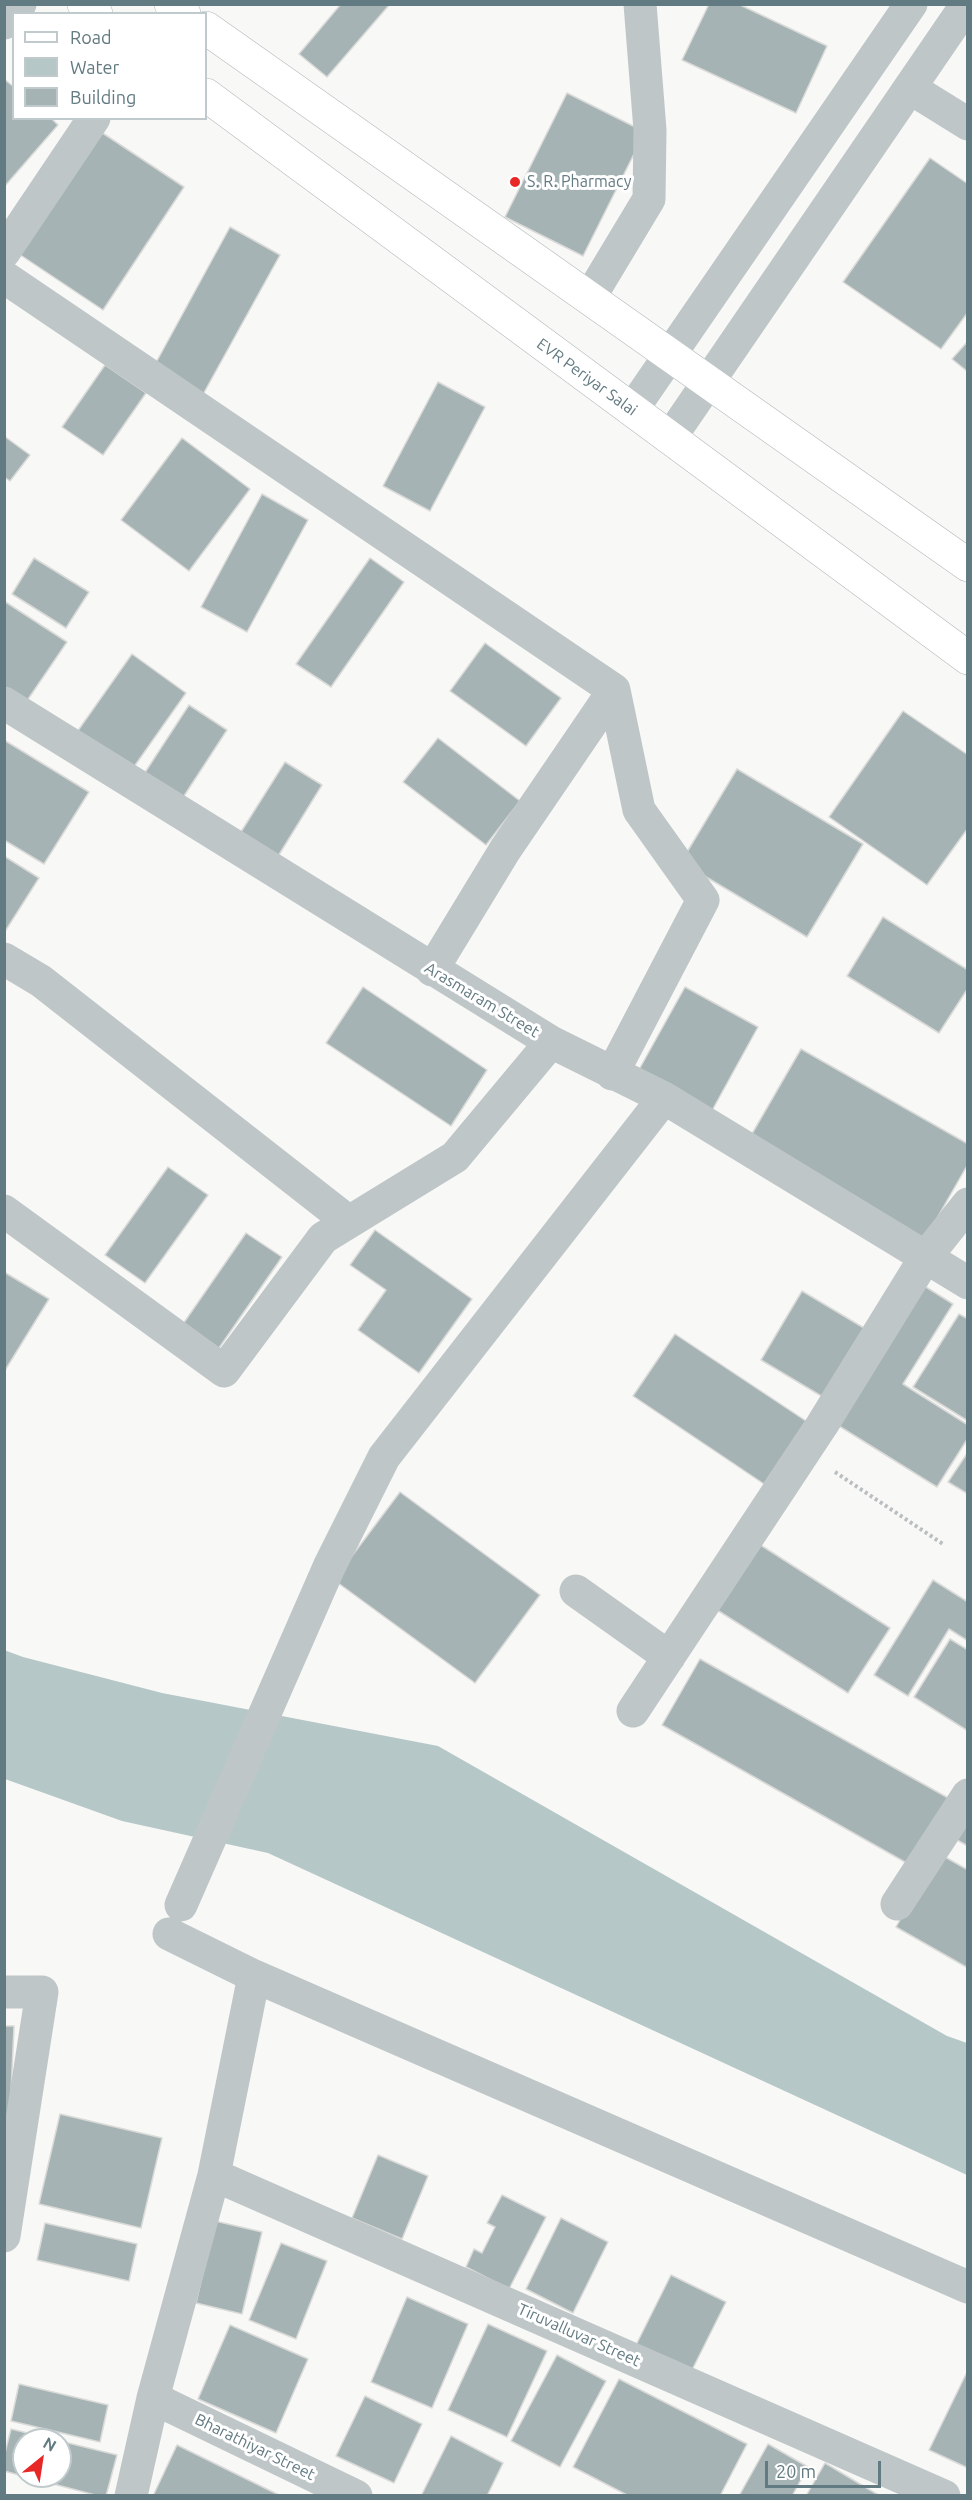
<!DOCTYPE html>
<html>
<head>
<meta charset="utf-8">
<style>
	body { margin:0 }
	#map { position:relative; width:972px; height:2500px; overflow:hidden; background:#f8f8f6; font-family:Ubuntu,sans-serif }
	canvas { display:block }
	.frame { position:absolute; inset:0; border:6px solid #627a81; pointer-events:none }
	.legend { position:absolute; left:12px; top:12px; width:195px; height:108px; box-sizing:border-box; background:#fff; border:2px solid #c0cacd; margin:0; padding:8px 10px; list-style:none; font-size:18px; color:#627a81 }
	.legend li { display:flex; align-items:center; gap:12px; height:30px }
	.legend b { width:30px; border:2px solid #c0cacd }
	.north { position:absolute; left:12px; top:2428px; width:60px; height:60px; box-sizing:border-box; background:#fff; border:2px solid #c0cacd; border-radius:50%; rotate:30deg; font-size:16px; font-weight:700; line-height:24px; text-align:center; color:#627a81 }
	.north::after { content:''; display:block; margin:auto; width:21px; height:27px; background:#e82826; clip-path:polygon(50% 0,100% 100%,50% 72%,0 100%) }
	.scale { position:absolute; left:765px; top:2461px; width:116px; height:27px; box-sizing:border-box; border:3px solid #627a81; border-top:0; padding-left:8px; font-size:18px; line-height:21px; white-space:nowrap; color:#627a81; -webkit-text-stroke:4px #fff; paint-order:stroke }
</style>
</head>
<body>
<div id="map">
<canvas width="972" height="2500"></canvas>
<div class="frame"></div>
<ul class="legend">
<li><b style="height:8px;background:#fff"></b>Road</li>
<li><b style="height:16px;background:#b5c7c7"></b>Water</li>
<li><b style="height:16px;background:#a5b3b5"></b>Building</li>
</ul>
<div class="north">N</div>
<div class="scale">20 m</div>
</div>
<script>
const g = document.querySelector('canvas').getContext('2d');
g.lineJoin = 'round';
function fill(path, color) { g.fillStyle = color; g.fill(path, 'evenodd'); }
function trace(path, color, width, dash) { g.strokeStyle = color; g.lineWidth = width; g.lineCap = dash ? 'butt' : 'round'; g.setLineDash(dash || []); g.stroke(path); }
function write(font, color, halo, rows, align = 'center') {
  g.font = font + ' Ubuntu,sans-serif'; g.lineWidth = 6; g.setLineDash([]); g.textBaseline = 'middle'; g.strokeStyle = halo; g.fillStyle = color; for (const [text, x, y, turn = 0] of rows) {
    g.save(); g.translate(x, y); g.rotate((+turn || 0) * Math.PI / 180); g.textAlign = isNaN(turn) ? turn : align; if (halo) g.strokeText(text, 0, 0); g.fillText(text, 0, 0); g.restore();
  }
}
const water = new Path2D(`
	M4,1650L23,1657L162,1693L438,1746L947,2036L967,2043V2175L268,1853L122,1821L5,1779Z`);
const building = new Path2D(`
	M341,4H390L327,77L299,54Z
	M709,4H738L827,46L796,113L682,60Z
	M4,79L14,87V118H51L58,125L4,187Z
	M567,93L645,132L583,256L505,217Z
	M98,130L184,187L103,310L16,252Z
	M930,158L968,184V312L941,349L843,282Z
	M230,227L280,255L201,398L152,370Z
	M968,341V372L952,359Z
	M105,365L146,393L103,455L62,427Z
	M438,382L485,407L430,511L383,486Z
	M4,436L30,455L10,481L4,477Z
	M182,438L250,489L189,571L121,520Z
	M262,494L308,520L247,632L201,607Z
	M34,558L89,592L66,628L12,594Z
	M370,558L404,582L331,687L296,664Z
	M4,601L67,642L22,708L4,697Z
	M485,643L561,698L526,746L450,691Z
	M132,654L186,693L131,771L77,732Z
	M189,705L227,730L182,799L144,774Z
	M903,711L968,755V828L927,885L829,817Z
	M438,738L520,801L486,845L403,782Z
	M4,740L89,792L44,864L4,840Z
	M285,762L322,785L272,866L234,843Z
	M737,769L863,844L807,937L681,862Z
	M4,856L39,878L4,933Z
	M883,917L968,970V988L939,1033L847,976Z
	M363,987L487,1070L451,1126L326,1043Z
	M685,987L758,1027L709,1116L636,1075Z
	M801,1049L968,1144V1164L925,1239L749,1139Z
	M168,1167L208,1195L145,1283L105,1255Z
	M375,1230L472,1299L419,1373L358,1330L386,1290L350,1265Z
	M246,1233L282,1257L219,1348L183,1324Z
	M4,1272L49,1299L4,1372Z
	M918,1282L953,1304L903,1384L968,1425V1438L937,1487L831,1421Z
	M802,1291L864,1328L823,1397L761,1360Z
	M959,1314L968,1319V1421L913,1387Z
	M675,1334L806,1421L764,1484L633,1396Z
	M968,1452V1494L948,1482Z
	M400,1492L540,1595L475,1683L334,1580Z
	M759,1544L890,1628L848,1693L717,1610Z
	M933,1580L968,1602V1641L949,1629L908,1696L874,1675Z
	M950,1639L968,1650V1731L914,1697Z
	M700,1659L950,1799L912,1866L662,1725Z
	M968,1821V1846L957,1840Z
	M938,1853L968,1870V1968L896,1927Z
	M4,2026H14L7,2181H4Z
	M60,2114L162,2138L141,2228L39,2204Z
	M378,2155L428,2176L402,2239L352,2218Z
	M502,2195L546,2217L509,2289L466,2267L474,2249L482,2253L495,2227L487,2223Z
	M561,2218L608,2242L573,2313L526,2289Z
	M215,2221L262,2232L242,2314L196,2303Z
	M45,2223L137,2244L129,2281L37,2260Z
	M281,2243L327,2261L296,2339L249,2320Z
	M671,2275L726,2302L691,2372L636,2345Z
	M407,2297L468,2324L432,2408L371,2382Z
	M488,2324L547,2351L507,2437L448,2410Z
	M230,2325L308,2359L276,2433L198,2399Z
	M557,2355L606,2381L560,2467L511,2441Z
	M968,2370V2468L929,2450Z
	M619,2379L747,2444L720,2496H629L573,2467Z
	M19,2384L108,2405L100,2442L11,2421Z
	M365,2396L422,2424L394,2483L336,2456Z
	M11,2429L56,2440H24V2476H60V2441L117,2455L106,2496H99L4,2471V2457Z
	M451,2436L503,2463L487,2496H421Z
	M768,2444L808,2467L792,2496H739Z
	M177,2445L281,2496H153Z
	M825,2463L880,2496H806Z`);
const path = new Path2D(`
	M835,1472L943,1544`);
const minor = new Path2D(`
	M4,23L20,4
	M910,88L968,124
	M4,252L94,118
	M4,277L614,690L639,810L703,900L612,1074
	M590,297L649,199L650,130L640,4
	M4,703L551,1042L664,1098L968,1283
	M4,959L41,981L349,1222
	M432,970L505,850L614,690
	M4,1211L224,1371L323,1238L455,1157L551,1042
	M576,1591L669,1657
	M633,1711L822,1425L925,1258L968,1204
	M897,1904L968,1795
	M181,1905L329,1567L384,1457L664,1098
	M169,1934L254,1976L968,2287
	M4,1992H42L4,2236
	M214,2175L944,2496
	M153,2398L356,2496
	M131,2496L153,2398L214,2175L254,1976`);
const tertiary = new Path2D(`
	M632,410L911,4
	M670,438L967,4`);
const primary = new Path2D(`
	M84,4L96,14
	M171,4L184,14
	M206,28L968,565
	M206,95L968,658`);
const markers = [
	[515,182,6,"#e82826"]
];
const poiNames = [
	["S. R. Pharmacy",527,182]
];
const streetNames = [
	["EVR Periyar Salai",587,377,36],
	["Arasmaram Street",482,1000,31],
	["Tiruvalluvar Street",579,2335,24],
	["Bharathiyar Street",255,2447,26]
];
fill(water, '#b5c7c7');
fill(building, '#a5b3b5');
trace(building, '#dadad8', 1.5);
trace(primary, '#b2babc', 34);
trace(path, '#b9bec0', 4, [3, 3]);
trace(minor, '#bfc6c8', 33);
trace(tertiary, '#bfc6c8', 33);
trace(primary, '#fff', 33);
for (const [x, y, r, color] of markers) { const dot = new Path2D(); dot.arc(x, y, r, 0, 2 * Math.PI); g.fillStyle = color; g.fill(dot); trace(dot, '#fff', 2); }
write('16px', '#627a81', '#fff', poiNames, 'left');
write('16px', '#627a81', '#fff', streetNames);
</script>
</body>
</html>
